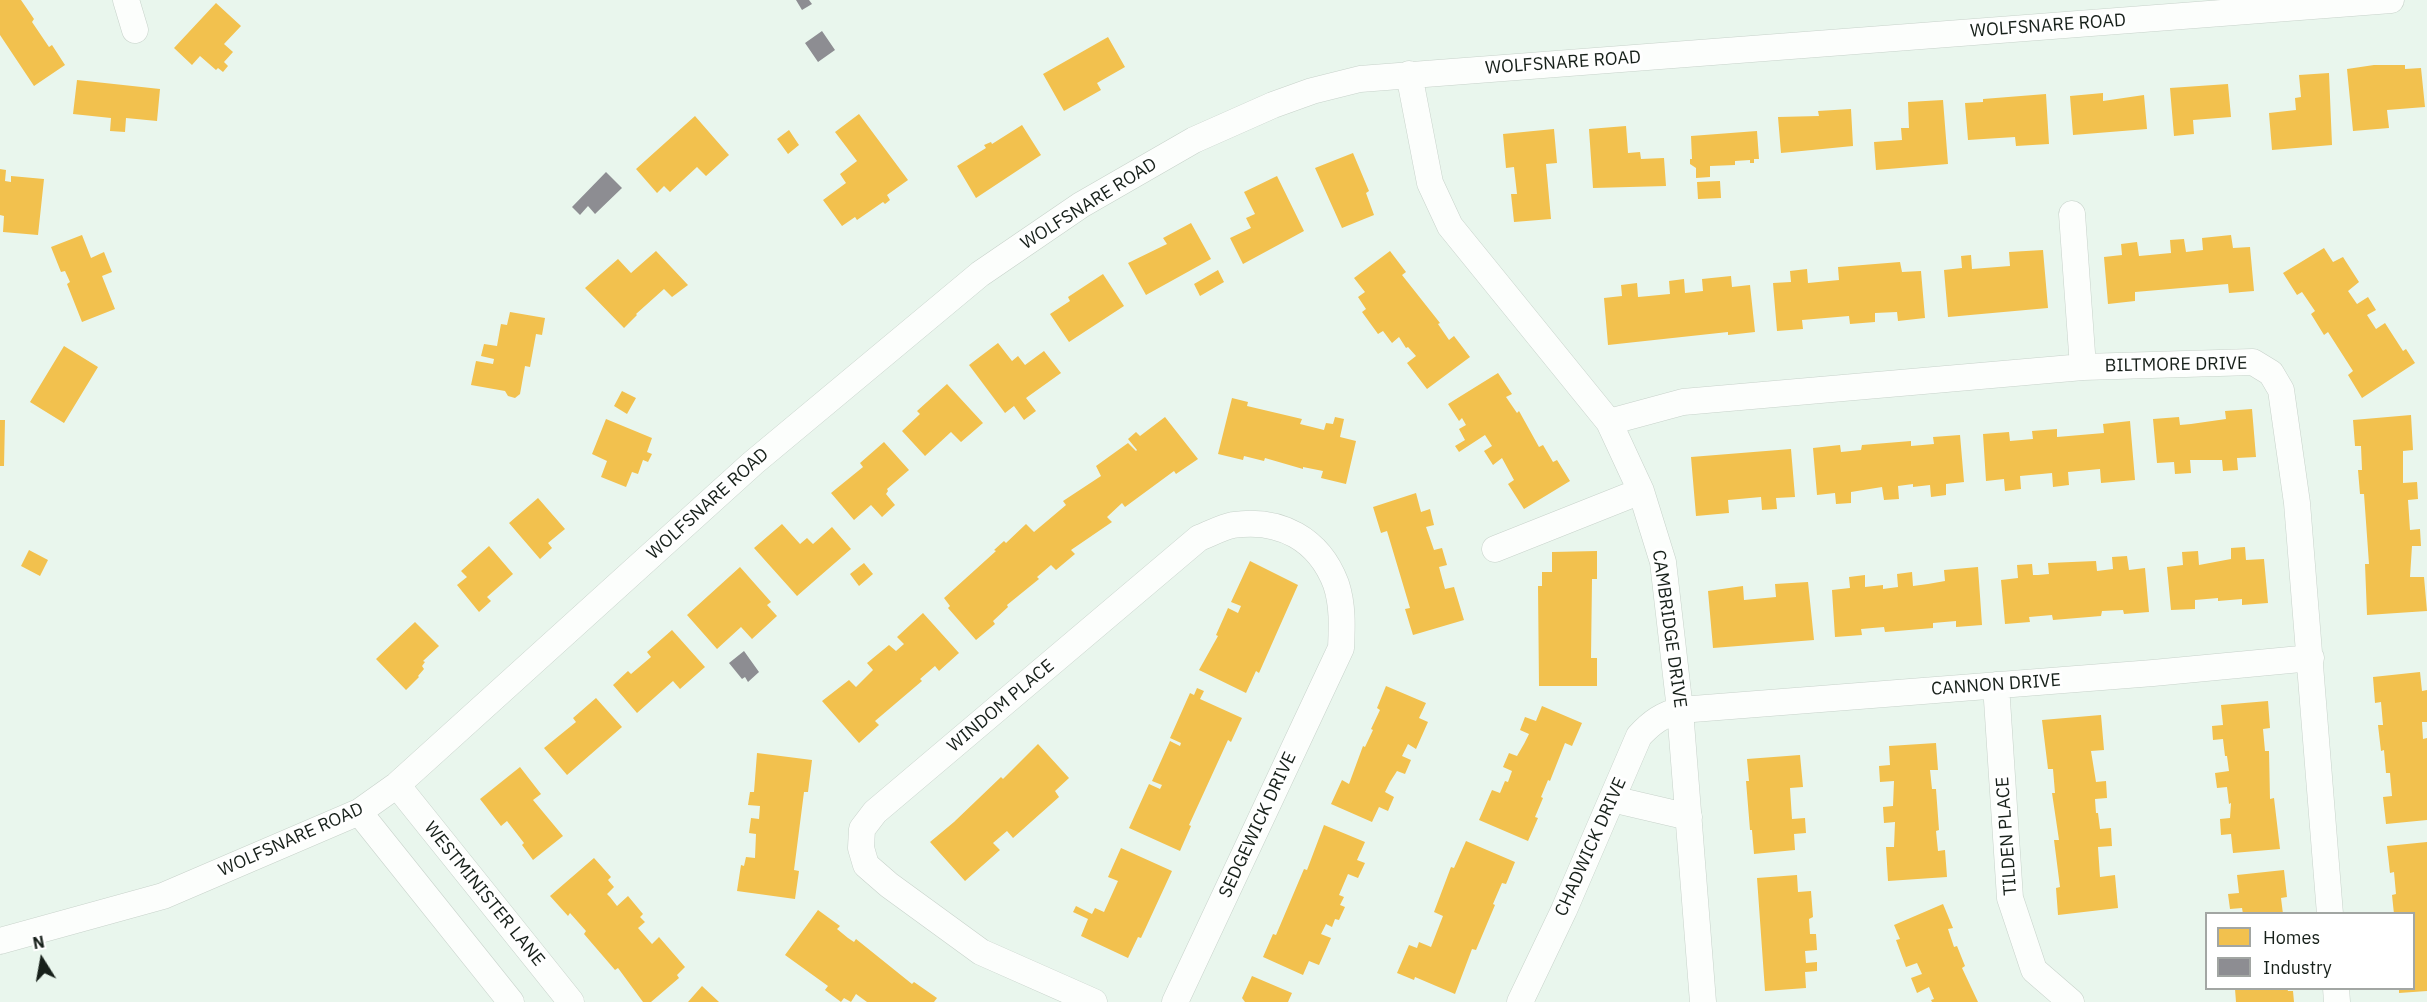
<!DOCTYPE html>
<html>
<head>
<meta charset="utf-8">
<style>
	body { margin:0 }
	#map { position:relative; width:2427px; height:1002px; overflow:hidden; background:#e9f6ed; font-family:"IBM Plex Sans",sans-serif }
	canvas { display:block }
	.legend { position:absolute; left:2205px; top:912px; width:210px; height:78px; box-sizing:border-box; background:#fff; border:2px solid #a2a6a3; margin:0; padding:8px 10px; list-style:none; font-size:18px; color:#17201a }
	.legend li { display:flex; align-items:center; gap:12px; height:30px }
	.legend b { width:30px; border:2px solid #a2a6a3 }
	.north { position:absolute; left:12px; top:930px; width:60px; height:60px; -webkit-text-stroke:4px #fff; paint-order:stroke; rotate:349deg; font-size:16px; font-weight:700; line-height:24px; text-align:center; color:#17201a }
	.north::after { content:''; display:block; margin:auto; width:21px; height:27px; background:#17201a; clip-path:polygon(50% 0,100% 100%,50% 72%,0 100%) }
</style>
</head>
<body>
<div id="map">
<canvas width="2427" height="1002"></canvas>
<ul class="legend">
<li><b style="height:16px;background:#f2c14e"></b>Homes</li>
<li><b style="height:16px;background:#8d8d92"></b>Industry</li>
</ul>
<div class="north">N</div>
</div>
<script>
const g = document.querySelector('canvas').getContext('2d');
g.lineJoin = 'round';
function fill(path, color) { g.fillStyle = color; g.fill(path, 'evenodd'); }
function trace(path, color, width, dash) { g.strokeStyle = color; g.lineWidth = width; g.lineCap = dash ? 'butt' : 'round'; g.setLineDash(dash || []); g.stroke(path); }
function write(font, color, halo, rows, align = 'center') {
  g.font = font + ' "IBM Plex Sans",sans-serif'; g.lineWidth = 6; g.setLineDash([]); g.textBaseline = 'middle'; g.strokeStyle = halo; g.fillStyle = color; for (const [text, x, y, turn = 0] of rows) {
    g.save(); g.translate(x, y); g.rotate((+turn || 0) * Math.PI / 180); g.textAlign = isNaN(turn) ? turn : align; if (halo) g.strokeText(text, 0, 0); g.fillText(text, 0, 0); g.restore();
  }
}
const homes = new Path2D(`
	M0,0H21L34,19L32,22L49,47L52,45L65,65L34,86L0,35Z
	M216,3L241,26L224,44L233,52L224,62L228,66L223,72L218,68L216,70L200,56L192,65L174,48Z
	M1108,37L1125,67L1097,83L1101,90L1064,111L1043,74Z
	M2374,65H2405V69L2421,68L2425,107L2387,110L2389,128L2353,131L2347,69Z
	M2329,73L2332,145L2272,150L2269,113L2296,110L2295,98L2301,97L2299,75Z
	M77,80L160,89L157,121L126,118L125,132L110,131L111,118L73,114Z
	M2228,84L2231,117L2193,120L2194,134L2174,136L2170,88Z
	M2103,93V101L2144,95L2147,129L2073,135L2070,96Z
	M2046,94L2049,144L2016,146L2015,137L1968,140L1965,103L1983,102V99Z
	M1943,100L1948,164L1876,170L1874,142L1902,140L1901,128H1909L1908,102Z
	M1851,109L1853,146L1781,153L1778,117L1819,116L1818,111Z
	M859,114L908,180L887,195L890,200L885,204L883,202L857,220L855,217L842,226L823,200L846,183L840,174L857,161L835,132Z
	M695,116L729,155L706,176L697,167L670,192L664,186L657,193L636,169Z
	M1022,125L1041,155L976,198L957,166L986,148L984,145L991,142L992,144Z
	M1626,126L1628,153L1640,152L1641,159L1664,158L1666,186L1593,188L1589,129Z
	M1554,129L1557,163L1546,164L1551,219L1514,222L1511,194H1517L1514,167L1506,168L1503,134Z
	M789,130L799,145L788,154L777,139Z
	M1757,131L1759,159H1754V163H1750V160L1735,161V165L1710,166V177L1696,178V168L1690,164V159H1692L1691,136Z
	M1353,153L1369,191L1366,193L1374,215L1342,228L1315,168Z
	M0,169L6,170L5,181L11,182V176L44,179L38,235L3,232L4,216L0,215Z
	M1277,176L1304,231L1243,264L1230,238L1251,228L1246,218L1255,214L1244,192Z
	M1720,181L1721,198L1698,199L1697,182Z
	M1191,223L1211,259L1146,295L1128,263L1167,244L1163,238Z
	M82,235L91,258L104,252L112,272L102,276L115,309L82,322L67,284L70,282L65,271L61,272L51,247Z
	M2231,235L2233,248L2250,247L2254,291L2229,293L2228,284L2135,292V301L2108,304L2104,257L2122,255L2121,244L2137,242L2139,256L2171,253L2170,240L2184,239L2186,252L2203,250L2202,238Z
	M2324,248L2333,262L2343,257L2359,282L2348,291L2357,304L2368,297L2376,310L2367,315L2376,329L2385,323L2403,351L2406,349L2415,363L2362,398L2348,375L2353,371L2328,332L2324,335L2311,314L2315,311L2302,292L2297,295L2283,273Z
	M2043,250L2048,308L1948,317L1944,270L1962,268L1961,256L1971,255L1972,269L2010,266L2009,252Z
	M656,251L688,285L672,297L664,289L636,314L637,315L624,328L585,288L618,259L631,273Z
	M1390,251L1406,272L1402,275L1440,323L1438,324L1449,340L1454,336L1470,357L1427,389L1407,363L1416,356L1408,347L1406,348L1399,337L1392,343L1383,331L1378,334L1362,312L1366,309L1358,297L1365,292L1354,278Z
	M1900,262L1902,272L1921,271L1925,318L1898,321L1897,312L1875,313V322L1850,324L1849,316L1802,320L1803,329L1777,331L1773,283L1791,282L1790,271L1807,269L1808,283L1839,280L1838,267Z
	M1218,270L1224,282L1200,296L1194,284Z
	M1103,274L1124,306L1069,342L1050,314L1070,301L1068,297Z
	M1731,276L1732,287L1750,285L1755,332L1728,335V332L1608,345L1604,298L1622,296L1621,285L1637,283L1638,297L1670,294L1669,281L1684,279L1685,293L1703,291L1702,279Z
	M510,312L545,318L542,335L536,334L530,367L525,366L520,394L515,398L508,396L505,391L471,385L476,361L493,364L494,359L481,356L484,344L497,346L501,324L507,325Z
	M998,343L1012,361L1018,356L1025,365L1044,351L1061,373L1026,398L1036,411L1024,420L1014,406L1005,413L969,365Z
	M64,346L98,367L64,423L30,402Z
	M1498,373L1512,394L1506,397L1517,413L1519,411L1539,447L1543,445L1553,462L1557,460L1570,481L1524,509L1508,484L1514,480L1502,458L1493,465L1484,451L1492,446L1485,435L1459,452L1455,446L1465,440L1459,429L1466,425L1462,418L1459,421L1448,404Z
	M947,384L983,423L961,442L951,432L925,456L902,431L920,414L917,411Z
	M622,391L636,398L627,414L614,406Z
	M1232,398L1248,402L1247,406L1302,419L1300,424L1324,430L1326,423L1333,424L1335,417L1344,419L1340,437L1356,441L1346,484L1321,478L1323,471L1303,467V469L1265,458L1264,461L1244,456L1243,460L1218,454Z
	M2252,409L2256,457L2237,458L2238,470L2223,471L2222,460H2190L2191,473L2175,474L2174,462L2157,463L2153,419L2179,417L2180,425L2191,424L2226,419L2225,411Z
	M2411,415L2413,450L2403,451V483L2417,482L2418,499L2408,500L2410,530L2420,529L2421,546H2412L2410,577H2424L2427,611L2367,615L2365,564H2369L2364,494H2360L2358,470H2362L2361,446H2355L2353,420Z
	M1165,417L1198,459L1176,474L1174,471L1125,507L1122,503L1107,517L1112,522L1071,550L1075,554L1056,570L1051,565L1037,577L1039,579L1007,605L1008,607L993,621L995,624L976,640L948,608L950,606L944,598L996,551L994,550L1004,541L1006,543L1026,524L1034,532L1066,505L1063,501L1101,476L1096,466L1128,443L1136,451L1137,450L1128,439L1136,432L1140,436Z
	M606,419L652,438L647,452L652,454L648,462L643,460L638,474L632,472L626,487L601,477L607,461L592,454Z
	M0,420H5L4,466H0Z
	M2130,421L2135,480L2101,483L2100,469L2068,472L2069,485L2053,487L2052,473L2020,476L2021,489L2005,491L2004,479L1986,481L1983,434L2009,432L2010,441L2033,439L2032,431L2057,429V437L2104,433L2103,424Z
	M1960,435L1964,482L1946,484V495L1931,497L1930,485L1913,487V484L1898,486L1899,499L1884,500L1882,487L1851,492V503L1836,504L1835,493L1817,495L1813,448L1840,445L1841,452L1861,450L1862,445L1911,441V446L1934,444L1933,437Z
	M884,442L909,470L887,489L888,491L886,494L895,505L882,517L871,505L854,520L831,493L863,467L860,463Z
	M1791,449L1795,497L1776,498L1777,509L1762,510L1761,497L1728,500L1729,513L1696,516L1691,457Z
	M1416,493L1421,512L1430,509L1434,525L1426,527L1434,550L1442,548L1447,565L1439,567L1445,589L1454,587L1464,620L1413,635L1405,609L1410,608L1387,531L1381,533L1373,507Z
	M538,498L565,529L548,543L552,548L540,559L509,523Z
	M782,524L800,544L807,538L813,544L832,527L851,549L797,596L754,548Z
	M489,546L513,574L487,597L491,601L479,612L457,585L467,577L461,571Z
	M2245,547L2246,560L2264,559L2268,603L2242,605V599L2218,601V598L2195,600V609L2171,610L2167,567L2183,565L2182,552L2198,551L2199,565L2231,559V548Z
	M29,550L48,560L40,576L21,566Z
	M1597,551V579H1592L1591,658H1597V686H1539L1538,586H1542V572H1552V552Z
	M2127,556L2129,570L2145,568L2149,612L2124,614L2123,610L2102,611L2101,616L2053,620L2052,615L2029,617L2030,622L2005,624L2001,580L2018,578L2017,565L2032,564L2033,575H2038L2049,574L2048,563L2096,561L2097,571L2113,569L2112,557Z
	M1250,561L1298,585L1259,673L1256,671L1246,693L1199,670L1218,636L1216,635L1228,608L1238,613L1241,606L1231,602Z
	M864,563L873,574L859,586L850,574Z
	M740,567L771,602L767,605L777,616L752,639L741,627L717,649L687,615Z
	M1978,567L1982,625L1956,627V621L1933,623V628L1885,632L1884,627L1861,629L1862,635L1835,637L1832,590L1850,588L1849,577L1865,575V587L1883,585V589L1898,587L1897,574L1912,572L1913,586L1928,584L1945,581L1944,570Z
	M1808,582L1814,640L1713,648L1708,591L1743,586L1744,600L1776,597L1775,584Z
	M923,613L959,653L939,671L935,666L920,679L922,681L875,721L879,725L859,743L822,701L849,680L856,687L873,670L867,663L889,645L896,651L904,644L897,637Z
	M415,622L439,646L423,661L425,662L422,666L424,669L418,676L419,677L406,690L376,659Z
	M672,630L705,667L680,689L673,681L637,713L613,685L628,671L631,674L651,657L647,652Z
	M2420,672L2422,691L2427,690V722H2422L2423,739L2427,738V820L2386,824L2383,797L2392,796L2390,773H2386L2384,750L2381,751L2378,725H2383L2381,702L2375,703L2373,677Z
	M1386,686L1426,703L1419,718L1428,722L1416,749L1408,744L1402,756L1411,760L1405,774L1397,771L1390,782L1385,792L1394,797L1388,811L1379,807L1372,822L1331,804L1342,780L1349,784L1363,746L1365,747L1373,730L1371,729L1380,710L1377,708Z
	M1197,688L1204,691L1200,699L1242,718L1231,742L1228,740L1189,825L1191,826L1180,851L1129,828L1149,784L1160,789L1162,785L1152,781L1170,741L1180,746L1181,743L1170,738L1190,693L1194,695Z
	M596,698L622,727L567,775L544,748L576,722L573,718Z
	M2268,701L2270,728L2263,729L2265,751H2269L2270,799L2274,798L2280,849L2233,853L2231,834L2221,835L2220,819L2230,818L2231,803L2229,804L2227,787L2217,788L2215,773L2229,771L2227,756H2225L2223,739L2213,740L2212,726L2223,725L2221,705Z
	M1542,706L1582,723L1572,746L1565,743L1550,781L1548,780L1541,797L1543,798L1535,817L1538,818L1528,841L1479,820L1492,790L1500,793L1505,781L1508,782L1512,771L1503,767L1509,753L1517,756L1524,744L1529,734L1520,730L1525,717L1536,721Z
	M2101,715L2104,750L2091,751L2096,782L2106,781L2107,798L2095,799L2096,813H2098L2100,829L2111,828L2112,846L2098,847L2100,877L2115,875L2118,908L2058,915L2056,888L2060,887L2054,840H2059L2052,793H2055L2053,769H2048L2042,720Z
	M1936,743L1938,770H1930L1932,789H1936L1939,830L1936,831L1938,851L1945,850L1947,877L1888,881L1886,847H1894L1895,822L1884,823L1883,807L1893,806L1894,781L1880,782L1879,766L1890,765L1889,746Z
	M1038,744L1069,778L1055,791L1059,797L1013,838L1007,831L993,843L1000,850L965,881L930,842L954,822L1001,777L1003,779Z
	M757,753L812,760L808,792H804L794,870L799,871L795,899L737,891L741,865L744,866L746,857L755,858L756,834L749,833L751,818L759,819L760,806L748,805L750,792H754Z
	M1800,755L1803,787L1790,788L1792,819L1805,818L1806,833L1794,834L1795,850L1754,854L1752,830H1750L1746,781H1749L1747,759Z
	M520,767L541,794L533,800L563,836L533,860L522,845L524,843L507,821L501,826L480,799Z
	M1324,825L1365,842L1357,860L1365,863L1358,878L1348,874L1339,895L1344,897L1340,905L1345,907L1339,920L1335,919L1332,927L1326,924L1321,934L1331,938L1319,965L1309,961L1303,975L1263,957L1273,934L1276,935L1304,869L1307,870Z
	M1466,841L1515,862L1506,884L1502,883L1493,904L1495,905L1476,950L1472,949L1455,994L1415,977L1414,980L1397,973L1409,945L1417,948L1419,942L1431,947L1443,916L1434,912L1451,867L1454,868Z
	M2427,842V991L2399,993V988H2414V914H2394L2392,895L2396,894L2394,872L2390,873L2387,846Z
	M1121,848L1172,871L1141,938L1138,937L1128,958L1081,936L1088,919L1073,912L1076,906L1092,914L1095,908L1104,912L1118,881L1108,877Z
	M594,858L611,877L608,880L614,887L607,894L610,897L617,906L628,896L643,914L640,917L645,922L638,928L652,944L659,937L685,967L677,975L679,978L651,1002H643L618,968L615,970L584,934L586,931L570,913L568,916L550,896Z
	M2284,870L2287,897L2281,898L2283,914H2243L2242,908L2230,909L2228,894L2239,893L2237,875Z
	M1797,875L1798,892L1811,891L1813,917L1809,919L1810,934H1816L1817,950L1805,951L1806,963L1817,962V971L1805,972L1806,988L1765,991L1757,878Z
	M1943,904L1953,928L1948,929L1954,947L1957,946L1965,966L1962,968L1978,1002H1932L1931,1000L1934,999L1929,987L1917,993L1911,978L1922,974L1917,963L1906,967L1896,940L1900,939L1894,925Z
	M818,910L840,926L837,929L848,938L854,942L856,939L912,984L914,982L937,998L934,1002H867L856,994L851,1002L844,998L841,1002L825,990L828,986L785,955Z
	M1252,976L1292,993L1288,1002H1245L1242,998Z
	M702,986L719,1002H688Z
	M2287,988L2288,991H2293L2294,1002H2236L2235,989Z`);
const industry = new Path2D(`
	M796,0H809L812,4L802,10Z
	M822,31L835,50L818,62L805,43Z
	M606,172L622,188L595,214L588,206L580,215L572,207Z
	M744,651L759,672L748,682L745,677L742,679L729,663Z`);
const minor = new Path2D(`
	M126,0L135,30
	M1409,74L1430,183L1450,226L1609,422L1641,491L1663,562L1680,710L1703,1002
	M2072,214L2083,367
	M1609,422L1683,402L2083,367L2253,362L2271,373L2281,390L2297,503L2330,914
	M1495,549L1641,491
	M1996,685L2010,898L2034,970L2071,1002
	M397,785L571,1002
	M1612,799L1689,817
	M359,812L511,1002
	M0,941L163,896L359,812L397,785L753,463L980,274L1081,205L1194,140L1273,105L1312,91L1360,79L2391,0
	M2336,988L2337,1002
	M1094,1002L981,952L889,885L866,865L861,848L862,829L875,812L1199,538C1210,534 1222,527 1233,525C1280,518 1319,539 1336,584C1343,605 1342,627 1341,648L1175,1002
	M1520,1002L1564,910L1639,736C1652,722 1662,715 1680,710L2153,673L2311,658`);
const streetNames = [
	["WOLFSNARE ROAD",2048,26,-4],
	["WOLFSNARE ROAD",1563,63,-4],
	["WOLFSNARE ROAD",1089,204,-32],
	["BILTMORE DRIVE",2176,365,-1],
	["WOLFSNARE ROAD",708,504,-42],
	["CAMBRIDGE DRIVE",1669,629,82],
	["CANNON DRIVE",1996,685,-4],
	["WINDOM PLACE",1001,706,-40],
	["SEDGEWICK DRIVE",1258,825,-65],
	["TILDEN PLACE",2007,836,-94],
	["WOLFSNARE ROAD",291,840,-24],
	["CHADWICK DRIVE",1591,847,-66],
	["WESTMINISTER LANE",484,894,51]
];
fill(homes, '#f2c14e');
fill(industry, '#8d8d92');
trace(minor, '#c7d2ca', 27);
trace(minor, '#fcfefc', 26);
write('18px', '#17201a', '#fff', streetNames);
</script>
</body>
</html>
